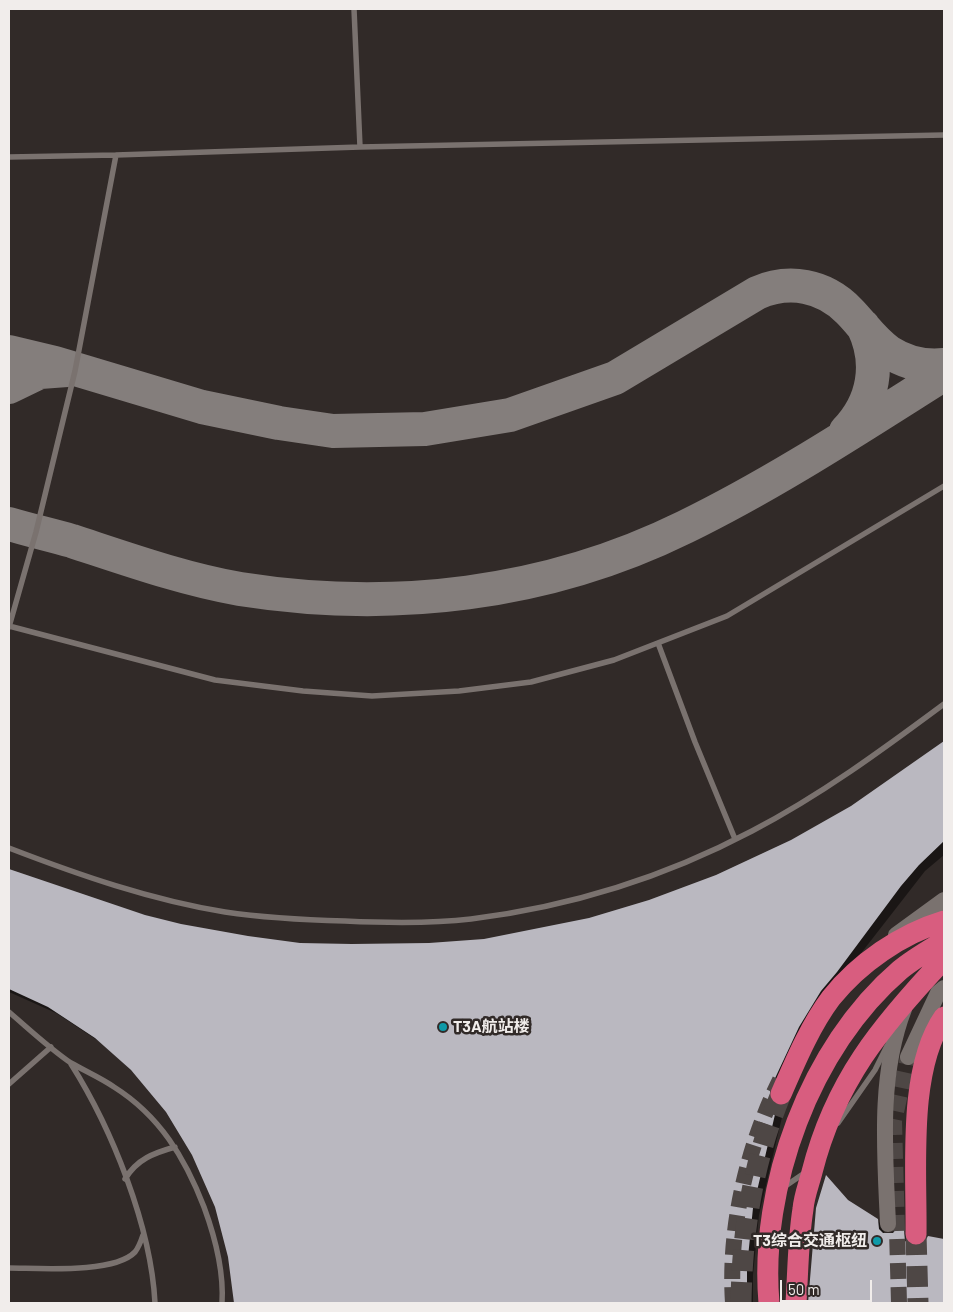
<!DOCTYPE html>
<html>
<head>
<meta charset="utf-8">
<style>
	body { margin:0 }
	#map { position:relative; width:953px; height:1312px; overflow:hidden; background:#312a28; font-family:Barlow,sans-serif }
	canvas { display:block }
	.frame { position:absolute; inset:0; border:10px solid #f1edeb; pointer-events:none }
	.scale { position:absolute; left:780px; top:1280px; width:92px; height:22px; box-sizing:border-box; border:2px solid #f1edeb; border-top:0; padding-left:6px; font-size:15px; line-height:18px; white-space:nowrap; color:#f1edeb; -webkit-text-stroke:4px #312a28; paint-order:stroke }
</style>
</head>
<body>
<div id="map">
<canvas width="953" height="1312"></canvas>
<div class="frame"></div>
<div class="scale">50 m</div>
</div>
<script>
const g = document.querySelector('canvas').getContext('2d');
g.lineJoin = 'round';
function fill(path, color) { g.fillStyle = color; g.fill(path, 'evenodd'); }
function trace(path, color, width, dash) { g.strokeStyle = color; g.lineWidth = width; g.lineCap = dash ? 'butt' : 'round'; g.setLineDash(dash || []); g.stroke(path); }
function write(font, color, halo, rows, align = 'center') {
  g.font = font + ' Barlow,"Noto Sans SC",sans-serif'; g.lineWidth = 5; g.setLineDash([]); g.textBaseline = 'middle'; g.strokeStyle = halo; g.fillStyle = color; for (const [text, x, y, turn = 0] of rows) {
    g.save(); g.translate(x, y); g.rotate((+turn || 0) * Math.PI / 180); g.textAlign = isNaN(turn) ? turn : align; if (halo) g.strokeText(text, 0, 0); g.fillText(text, 0, 0); g.restore();
  }
}
const shadow = new Path2D(`
	M944,743V855L925,871L827,997L775,1097L777,1107L783,1113L759,1215L753,1275V1303H235L230,1257L216,1207L193,1154L167,1112L134,1073L103,1044L56,1013L9,992V870L88,899L180,925L216,933L300,944L429,945L484,940L550,929L626,909L717,876L760,857L852,808Z
	M849,1202L877,1220L883,1226L884,1234L903,1231L908,1237L910,1245L915,1248L923,1246L929,1238L944,1240V1303H810L815,1222Z`);
const taxiway = new Path2D(`
	M9,352L55,363L202,407L279,423L333,431L425,429L510,415L615,378L757,293C789,279 824,285 849,311C862,324 873,341 889,352C906,363 925,367 944,365
	M9,387L40,372L67,370
	M846,431C874,402 881,363 863,326
	M9,524C29,530 51,535 72,541C127,559 183,579 240,589C392,613 547,595 685,527C775,483 860,427 944,374`);
const building = new Path2D(`
	M944,741V841L919,865L901,886L837,972L821,991L799,1027L770,1089L771,1101L777,1106L753,1208L747,1267V1303H234L228,1257L215,1207L192,1155L166,1112L131,1070L95,1038L48,1007L9,989V869L145,915L181,924L248,936L300,943L352,944L429,943L484,939L589,918L649,900L716,875L791,840L851,806Z
	M826,1175L848,1200L878,1219L879,1229L883,1233H893L897,1228L904,1230L905,1241L916,1246L923,1245L928,1236L944,1239V1303H808L816,1208Z`);
const secondaryTunnel = new Path2D(`
	M733,1303C728,1228 747,1147 780,1080
	M899,1303L894,1121L908,1057`);
const highwayTunnel = new Path2D(`
	M916,1234L918,1303
	M741,1303C742,1231 753,1161 781,1094`);
const lane = new Path2D(`
	M354,9L360,147
	M9,157L116,155
	M9,626L215,680L303,691L372,696L459,691L531,682L614,660L727,616L944,486
	M9,627L36,532L75,371L116,155L360,147L944,135
	M658,643L695,742L735,839
	M9,848C79,875 151,900 225,912C265,918 305,920 345,921C387,923 429,924 471,919C568,907 665,877 752,831C821,795 882,750 944,704
	M9,1012C29,1029 49,1048 71,1063C85,1071 101,1078 114,1087C160,1116 185,1158 204,1207C215,1237 224,1271 222,1303
	M71,1064C112,1129 151,1226 155,1303
	M9,1084L51,1047
	M838,1123L875,1070L887,1046
	M125,1179C137,1159 154,1153 175,1147
	M784,1187L803,1174
	M9,1268C38,1268 114,1274 135,1252C139,1247 141,1241 143,1235`);
const secondary = new Path2D(`
	M896,935L944,900
	M908,1057L938,993L944,988
	M888,1224C885,1154 878,1076 904,1009`);
const highway = new Path2D(`
	M781,1094C795,1062 810,1026 831,998C859,963 901,934 944,921
	M916,1234C917,1171 907,1070 944,1017
	M769,1303C759,1187 810,1047 900,970C913,959 929,950 944,941
	M796,1303C798,1272 798,1240 803,1209C804,1196 809,1184 812,1172C835,1081 881,1026 944,959`);
const markers = [
	[443,1027,5,"#0f9aa8"],
	[877,1241,5,"#0f9aa8"]
];
const poiNames = [
	["T3A航站楼",453,1027],
	["T3综合交通枢纽",867,1241,"right"]
];
fill(shadow, '#0007');
trace(taxiway, '#847e7c', 34);
fill(building, '#bab8c0');
trace(secondaryTunnel, '#4e4745', 16, [16, 8]);
trace(highwayTunnel, '#4e4745', 21, [21, 11]);
trace(lane, '#7a726f', 5.5);
trace(secondary, '#7a726f', 16);
trace(highway, '#d85d7f', 21);
for (const [x, y, r, color] of markers) { const dot = new Path2D(); dot.arc(x, y, r, 0, 2 * Math.PI); g.fillStyle = color; g.fill(dot); trace(dot, '#312a28', 2); }
write('bold 16px', '#f1edeb', '#312a28', poiNames, 'left');
</script>
</body>
</html>
